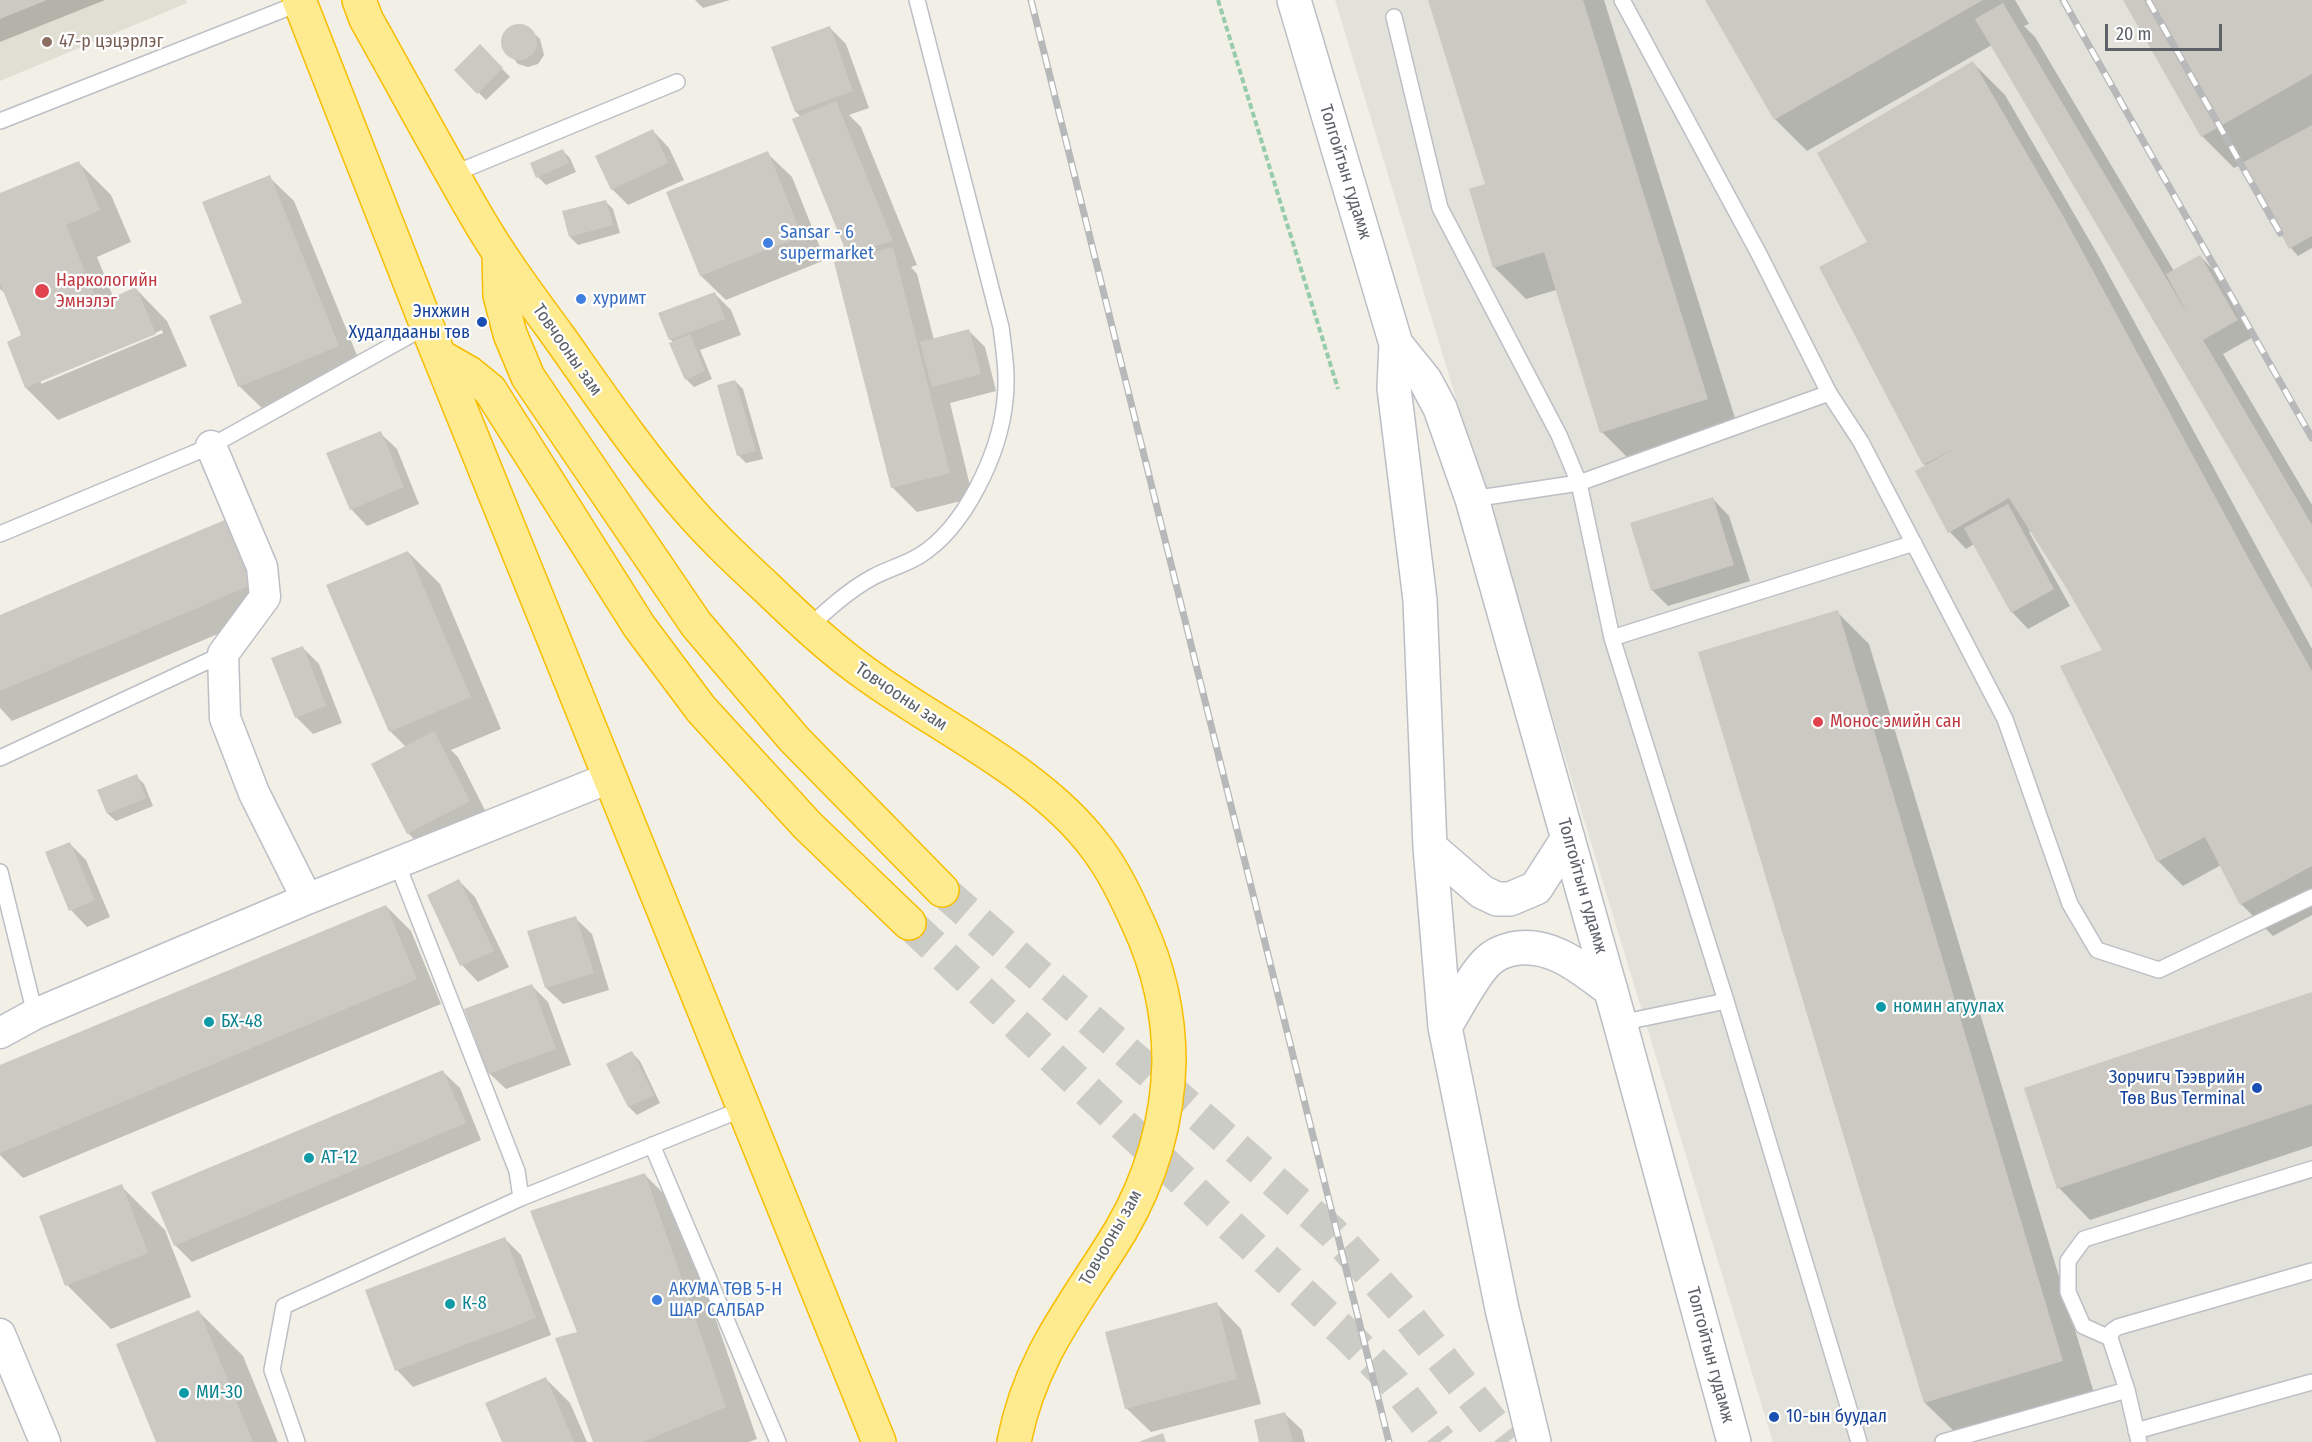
<!DOCTYPE html>
<html>
<head>
<meta charset="utf-8">
<style>
	body { margin:0 }
	#map { position:relative; width:2312px; height:1442px; overflow:hidden; background:#f1efe6; font-family:"Fira Sans Condensed",sans-serif }
	canvas { display:block }
	.scale { position:absolute; left:2105px; top:24px; width:117px; height:27px; box-sizing:border-box; border:3px solid #5d6168; border-top:0; padding-left:8px; font-size:18px; line-height:21px; white-space:nowrap; color:#5d6168; -webkit-text-stroke:4px #fff; paint-order:stroke }
</style>
</head>
<body>
<div id="map">
<canvas width="2312" height="1442"></canvas>
<div class="scale">20 m</div>
</div>
<script>
const g = document.querySelector('canvas').getContext('2d');
g.lineJoin = 'round';
function fill(path, color) { g.fillStyle = color; g.fill(path, 'evenodd'); }
function trace(path, color, width, dash) { g.strokeStyle = color; g.lineWidth = width; g.lineCap = dash ? 'butt' : 'round'; g.setLineDash(dash || []); g.stroke(path); }
function write(font, color, halo, rows, align = 'center') {
  g.font = font + ' "Fira Sans Condensed",sans-serif'; g.lineWidth = 4.5; g.setLineDash([]); g.textBaseline = 'middle'; g.strokeStyle = halo; g.fillStyle = color; for (const [text, x, y, turn = 0] of rows) {
    g.save(); g.translate(x, y); g.rotate((+turn || 0) * Math.PI / 180); g.textAlign = isNaN(turn) ? turn : align; if (halo) g.strokeText(text, 0, 0); g.fillText(text, 0, 0); g.restore();
  }
}
const industrial = new Path2D(`
	M1335,0H2312V1442H1773Z`);
const education = new Path2D(`
	M0,0H186L187,3L0,81Z`);
const shadow = new Path2D(`
	M0,0H105L0,42Z
	M695,0H730L703,8Z
	M1429,0H1604L1739,431L1634,464L1602,432L1556,290L1526,299L1494,267L1487,185Z
	M1707,0H2015L2029,24L2024,26L2035,37L2174,271L2200,256L2216,273L2253,337L2223,354L2312,505V586L1992,45L1807,151L1775,119Z
	M2125,0H2312V248L2298,256L2291,248L2244,163L2234,168L2202,136Z
	M516,25L527,27L540,39L544,55L538,64L528,67L518,64L503,45L507,30Z
	M829,27L846,44L869,108L849,115L861,127L917,265L911,267L917,274L934,340L969,331L985,347L996,391L950,403L973,498L917,512L892,487L854,258L849,253L801,117L796,112L773,48Z
	M480,46L510,77L486,100L456,70Z
	M1973,63L2005,95L2098,255L2312,649V915L2273,936L2241,904L2221,865L2183,886L2158,861L2062,667L2104,651L2065,584L2031,531L2029,532L2070,606L2028,629L2012,612L1974,544L1966,549L1950,532L1917,472L1927,466L1924,464L1869,243Z
	M653,131L669,148L684,180L628,205L612,189Z
	M562,150L570,158L576,172L546,185L538,177Z
	M767,153L792,177L825,260L726,300L701,276L668,193Z
	M79,163L111,195L131,242L97,257L114,299L136,289L167,321L187,366L58,420L26,388L8,342L23,336L7,295L0,289V195ZM162,330L163,333L41,384V380Z
	M269,177L294,201L363,370L264,410L239,386L244,304Z
	M605,201L613,209L620,233L578,245L570,237Z
	M715,294L731,310L741,335L700,350L712,379L694,387L686,379L674,343L670,339Z
	M735,381L743,389L763,459L746,463L738,455Z
	M380,433L397,449L419,504L367,526L351,509Z
	M1713,499L1729,516L1750,581L1668,606L1652,590Z
	M251,546L277,609L12,721L0,708V616Z
	M408,552L440,584L501,729L451,750L458,757L493,826L433,858L408,833L406,747L390,731Z
	M1837,612L1869,644L2094,1393L1957,1434L1925,1403Z
	M303,648L319,664L342,723L313,734L296,717Z
	M136,776L144,784L153,806L116,821L108,814L99,791Z
	M70,844L86,860L110,917L87,927L71,910Z
	M459,881L475,897L509,967L478,982L462,965L429,896Z
	M386,906L411,931L441,1004L23,1178L0,1155V1067Z
	M575,918L592,934L609,990L563,1004L546,988Z
	M532,986L548,1002L571,1065L506,1089L489,1073Z
	M2312,993V1146L2090,1220L2059,1188Z
	M632,1053L640,1061L660,1103L637,1115L629,1107Z
	M443,1072L460,1088L481,1140L192,1262L175,1245Z
	M645,1175L677,1207L757,1439L749,1442H594Z
	M121,1186L165,1230L191,1297L111,1329L67,1285Z
	M505,1239L521,1255L551,1335L413,1387L397,1370Z
	M1217,1304L1241,1329L1261,1404L1151,1432L1126,1408Z
	M199,1312L243,1356L278,1442H157Z
	M545,1378L570,1403L587,1442H504Z
	M1285,1414L1302,1430L1305,1442H1261Z`);
const building = new Path2D(`
	M0,0H47L0,19Z
	M1428,0H1583L1708,399L1600,433L1544,252L1493,268L1469,189L1485,184Z
	M1705,0H1983L1774,120Z
	M2123,0H2312V74L2201,137Z
	M2003,3L2188,315L2166,274L2200,255L2238,320L2203,340L2312,525V589L1975,19Z
	M501 42a18 18 0 1 1 36 0a18 18 0 1 1-36 0Z
	M830,26L853,91L795,112L771,47Z
	M480,44L503,68L477,94L454,70Z
	M1973,61L2066,221L2251,563L2312,671V866L2240,905L2205,837L2157,862L2060,666L2102,650L2064,584L2009,498L1948,533L1915,471L1954,449L1923,465L1819,267L1867,242L1817,153Z
	M836,101L893,241L847,254L792,119Z
	M2312,125V236L2289,249L2242,163Z
	M653,129L668,163L611,190L595,156Z
	M563,149L569,163L536,178L530,163Z
	M768,151L802,236L700,276L666,192Z
	M79,161L100,210L66,225L98,304L136,287L156,334L25,388L7,342L21,335L0,283V193Z
	M270,175L339,346L238,387L209,316L242,303L202,202Z
	M606,200L613,225L569,237L562,211Z
	M893,247L950,473L891,488L834,262Z
	M715,292L725,319L669,340L658,313Z
	M969,329L981,374L932,387L920,342Z
	M690,334L705,371L685,380L669,343Z
	M735,380L756,451L737,456L717,385Z
	M381,431L404,487L350,510L326,453Z
	M1713,497L1734,565L1651,591L1630,523Z
	M2008,504L2054,589L2011,613L1964,528Z
	M227,519L254,584L0,691V615Z
	M408,551L471,697L389,732L326,585Z
	M1838,610L2063,1361L1924,1403L1698,652Z
	M303,646L326,706L295,718L271,658Z
	M434,731L470,801L407,834L371,764Z
	M137,774L146,798L107,814L97,790Z
	M70,842L95,900L69,911L45,852Z
	M459,879L494,951L460,966L427,895Z
	M386,905L417,979L0,1153V1065Z
	M576,916L594,973L545,988L527,931Z
	M532,984L556,1049L488,1074L464,1009Z
	M2312,992V1104L2057,1189L2024,1088Z
	M632,1051L654,1095L628,1107L606,1064Z
	M443,1070L466,1123L174,1246L151,1192Z
	M645,1173L726,1407L643,1442H593L555,1338L577,1332L530,1211Z
	M122,1184L148,1253L65,1286L39,1216Z
	M505,1237L536,1318L395,1371L365,1290Z
	M1217,1302L1237,1379L1125,1409L1105,1332Z
	M199,1310L253,1442H156L116,1344Z
	M546,1377L574,1442H502L485,1403Z
	M1285,1412L1293,1442H1259L1254,1420Z
	M1163,1433L1166,1442H1138Z`);
const highwayTunnel = new Path2D(`
	M942,890L1332,1232L1403,1310L1508,1442
	M909,923L1347,1335L1394,1383L1440,1442`);
const path = new Path2D(`
	M1218,0L1338,389`);
const lane = new Path2D(`
	M1622,0L1759,254L1829,393L1861,442L2005,719L2070,904L2097,950L2159,970L2312,897
	M1394,17L1440,208L1559,435L1579,483L1612,638L1726,1001L1859,1442
	M0,121L300,3
	M453,174L677,82
	M1472,499L1579,483L1829,393
	M0,534L211,446L427,326
	M808,628C828,609 849,590 873,577C888,569 904,565 919,556C965,528 1000,453 1005,400C1008,375 1004,351 1001,327L917,0
	M1612,638L1914,543
	M0,758L223,654
	M0,872L35,1014
	M1620,1023L1726,1001
	M652,1145L778,1442
	M521,1198L745,1108
	M2110,1338L2083,1326L2068,1292V1261L2084,1239L2312,1169
	M2127,1390L2139,1442
	M2136,1431L2312,1382
	M297,1442L272,1370L284,1306L521,1198L517,1171L397,863
	M1943,1442L2127,1390L2110,1338L2112,1331L2118,1327L2312,1271`);
const street = new Path2D(`
	M211,446L262,567L265,597L223,654L225,718L254,793L307,899
	M0,1033L35,1014L307,899L609,778
	M0,1334L45,1442`);
const secondary = new Path2D(`
	M1294,0L1396,344L1394,388L1420,600L1430,847L1445,1027L1502,1309L1534,1442
	M1396,344L1425,380L1440,408L1472,499L1620,1023L1734,1442
	M1430,847L1482,892L1497,899H1510L1536,888L1568,838
	M1445,1027C1456,1009 1473,975 1488,961C1494,955 1504,951 1512,949C1551,941 1582,969 1611,990`);
const highway = new Path2D(`
	M299,0L427,326L879,1442
	M359,0L366,19C402,83 437,148 474,212C499,256 529,296 559,337C600,395 640,454 687,508C712,537 740,563 768,589C800,620 832,650 869,676C941,728 1041,774 1095,846C1113,869 1126,897 1138,923C1158,966 1169,1014 1169,1061C1168,1120 1151,1179 1121,1230C1077,1303 1031,1354 1014,1442
	M499,253L500,295L510,334L528,377L696,624L794,739L942,890
	M441,357L469,373L490,390L639,626L701,709L807,825L909,923`);
const rail = new Path2D(`
	M1031,0L1389,1442
	M2063,0L2312,438
	M2148,0L2280,233`);
const markers = [
	[47,42,6,"#8d6e63"],
	[768,243,6,"#3f7fe0"],
	[42,291,8,"#e0444e"],
	[581,299,6,"#3f7fe0"],
	[482,322,6,"#1a4fb4"],
	[1818,722,6,"#e0444e"],
	[1881,1007,6,"#0f9aa8"],
	[209,1022,6,"#0f9aa8"],
	[2257,1088,6,"#1a4fb4"],
	[309,1158,6,"#0f9aa8"],
	[657,1300,6,"#3f7fe0"],
	[450,1304,6,"#0f9aa8"],
	[184,1393,6,"#0f9aa8"],
	[1774,1417,6,"#1a4fb4"]
];
const educationNames = [
	["47-р цэцэрлэг",59,42]
];
const streetNames = [
	["Толгойтын гудамж",1345,172,73],
	["Товчооны зам",567,350,55],
	["Товчооны зам",901,697,34],
	["Толгойтын гудамж",1582,886,74],
	["Товчооны зам",1111,1238,-60],
	["Толгойтын гудамж",1710,1355,75]
];
const shopNames = [
	["Sansar - 6",780,233],
	["supermarket",780,254],
	["хуримт",593,299],
	["АКУМА ТӨВ 5-Н",669,1290],
	["ШАР САЛБАР",669,1311]
];
const healthNames = [
	["Наркологийн",56,281],
	["Эмнэлэг",56,302],
	["Монос эмийн сан",1830,722]
];
const transitNames = [
	["Энхжин",470,312],
	["Худалдааны төв",470,333],
	["Зорчигч Тээврийн",2245,1078],
	["Төв Bus Terminal",2245,1099],
	["10-ын буудал",1786,1417,"left"]
];
const cultureNames = [
	["номин агуулах",1893,1007],
	["БХ-48",221,1022],
	["АТ-12",321,1158],
	["К-8",462,1304],
	["МИ-30",196,1393]
];
fill(industrial, '#e2e1da');
fill(education, '#e1dfd4');
fill(shadow, '#0003');
fill(building, '#ccc9c2');
trace(highwayTunnel, '#ccccc6', 33, [33, 16]);
trace(lane, '#bdbfc6', 18);
trace(street, '#bdbfc6', 33);
trace(secondary, '#bbbec5', 36);
trace(highway, '#f7bd00', 36);
trace(path, '#97ccab', 4, [6, 3]);
trace(lane, '#fff', 15);
trace(street, '#fff', 30);
trace(secondary, '#fff', 33);
trace(highway, '#ffeb8f', 33);
trace(rail, '#b7b8b9', 7);
trace(rail, '#fff', 4.5, [14]);
for (const [x, y, r, color] of markers) { const dot = new Path2D(); dot.arc(x, y, r, 0, 2 * Math.PI); g.fillStyle = color; g.fill(dot); trace(dot, '#fff', 2); }
write('18px', '#785e54', '#fff', educationNames, 'left');
write('18px', '#5d6168', '#fff', streetNames);
write('18px', '#366cbe', '#fff', shopNames, 'left');
write('18px', '#be3a42', '#fff', healthNames, 'left');
write('18px', '#164399', '#fff', transitNames, 'right');
write('18px', '#0d838f', '#fff', cultureNames, 'left');
</script>
</body>
</html>
